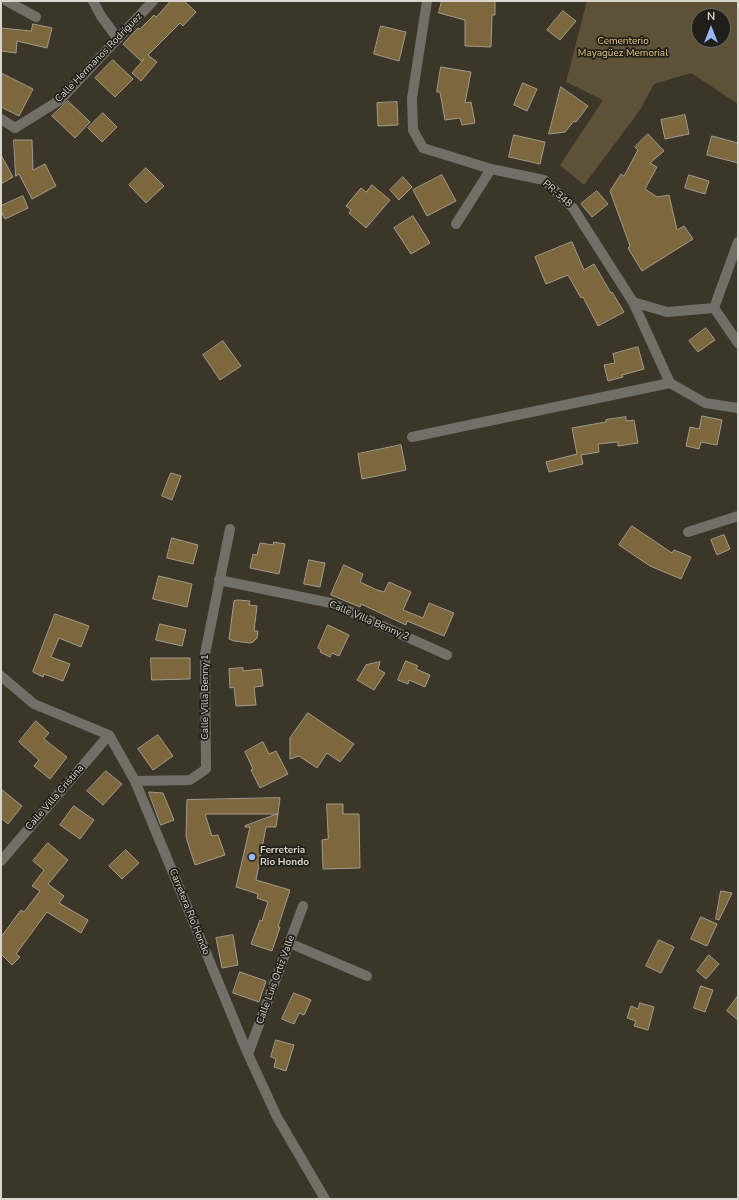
<!DOCTYPE html>
<html>
<head>
<meta charset="utf-8">
<style>
	body { margin:0 }
	#map { position:relative; width:739px; height:1200px; overflow:hidden; background:#3c3629; font-family:"Nunito Sans",sans-serif }
	canvas { display:block }
	.frame { position:absolute; inset:0; border:2px solid #dad6ce; pointer-events:none }
	.north { position:absolute; left:691px; top:8px; width:40px; height:40px; box-sizing:border-box; background:#201e18; border:1px solid #6a6861; border-radius:50%; rotate:0deg; font-size:11px; font-weight:700; line-height:16px; text-align:center; color:#dad6ce }
	.north::after { content:''; display:block; margin:auto; width:14px; height:18px; background:#97b6fd; clip-path:polygon(50% 0,100% 100%,50% 72%,0 100%) }
</style>
</head>
<body>
<div id="map">
<canvas width="739" height="1200"></canvas>
<div class="frame"></div>
<div class="north">N</div>
</div>
<script>
const g = document.querySelector('canvas').getContext('2d');
g.lineJoin = 'round';
function fill(path, color) { g.fillStyle = color; g.fill(path, 'evenodd'); }
function trace(path, color, width, dash) { g.strokeStyle = color; g.lineWidth = width; g.lineCap = dash ? 'butt' : 'round'; g.setLineDash(dash || []); g.stroke(path); }
function write(font, color, halo, rows, align = 'center') {
  g.font = font + ' "Nunito Sans",sans-serif'; g.lineWidth = 3.5; g.setLineDash([]); g.textBaseline = 'middle'; g.strokeStyle = halo; g.fillStyle = color; for (const [text, x, y, turn = 0] of rows) {
    g.save(); g.translate(x, y); g.rotate((+turn || 0) * Math.PI / 180); g.textAlign = isNaN(turn) ? turn : align; if (halo) g.strokeText(text, 0, 0); g.fillText(text, 0, 0); g.restore();
  }
}
const green = new Path2D(`
	M587,1H738V104L691,73L654,84L640,110L584,185L560,165L603,100L566,82ZM699,16H723V40H699Z`);
const building = new Path2D(`
	M171,1H184L196,12L183,26L180,23L148,55L157,62L141,81L132,73L144,59L141,61L123,44L138,28L140,29L154,15L156,17Z
	M442,1H495V15H492L491,47L465,46V20L439,13Z
	M563,11L576,21L560,40L547,30Z
	M33,24L52,28L47,48L17,41L16,53L1,51V28L31,31Z
	M381,26L406,32L399,61L374,54Z
	M113,60L133,79L115,97L95,78Z
	M441,67L471,72L465,103L471,102L475,123L462,125L460,118L445,120L440,92H437Z
	M1,73L33,89L19,116L1,107Z
	M523,83L537,89L527,111L514,105Z
	M561,87L588,106L576,122L574,121L565,132L549,134Z
	M68,101L90,122L75,138L52,116Z
	M397,102L398,125L378,126L377,103Z
	M103,113L117,127L102,142L88,128Z
	M685,115L689,134L665,139L661,120Z
	M648,134L664,151L650,163L657,167L645,189L657,197L669,195L677,230L684,226L693,239L642,271L628,248L630,246L610,191L621,174L624,176L638,150L635,147Z
	M514,135L545,142L540,164L509,157Z
	M712,136L738,143V163L707,155Z
	M14,140H32L33,170L45,164L56,186L32,199L19,174L16,176Z
	M1,155L13,177L1,184Z
	M146,168L164,186L146,203L129,185Z
	M442,175L456,201L427,216L413,190Z
	M689,175L709,181L705,194L685,188Z
	M403,177L412,187L399,200L390,190Z
	M372,185L390,200L366,228L349,213L351,210L346,206L361,188L366,192Z
	M597,191L608,204L592,217L581,204Z
	M23,196L28,208L5,219L1,211V206Z
	M413,216L430,243L411,254L394,228Z
	M572,242L584,270L594,264L611,293L612,292L624,312L598,326L583,297L581,298L568,275L546,284L535,257Z
	M706,328L715,340L698,352L689,341Z
	M223,341L241,366L220,380L203,355Z
	M638,347L644,369L622,375L623,377L608,381L604,365L615,363L613,354Z
	M702,416L722,420L717,445L701,442L699,449L686,446L690,427L699,429Z
	M626,417V421L634,420L638,443L618,446V442L598,444L599,452L581,455L583,464L549,472L546,462L577,454L572,428L606,422V420Z
	M401,445L406,470L362,479L358,454Z
	M171,473L181,476L172,500L162,496Z
	M632,526L672,553L674,550L691,557L681,579L650,566L619,545Z
	M724,535L730,549L717,555L711,540Z
	M172,538L198,545L193,564L167,558Z
	M274,542L285,544L279,574L250,568L253,554L257,555L260,543L273,545Z
	M309,560L325,563L320,587L304,584Z
	M344,565L363,574L360,582L377,590L384,592L389,582L411,592L403,610L423,618L429,603L454,613L444,636L407,621L406,625L361,604L360,607L331,595Z
	M159,576L192,584L187,607L153,599Z
	M238,600L250,601L249,605L257,606L254,631H258L257,638L253,642L250,643L234,641L229,639L234,601Z
	M55,614L89,626L81,647L59,638L51,657L70,664L63,681L44,674L43,677L33,672Z
	M160,624L186,630L182,646L156,640Z
	M328,625L349,635L339,656L332,653L330,657L320,652L321,650L318,648Z
	M151,658H190V679L152,680Z
	M406,661L418,666L416,669L430,675L425,687L409,680L408,684L398,680Z
	M380,662L378,669L385,673L374,690L357,680L366,665Z
	M243,668V671L261,669L263,686L254,687L256,705L236,706L234,687L230,688L229,669Z
	M308,713L354,744L340,762L327,753L317,768L299,756L290,759V738Z
	M36,721L49,733L44,739L67,757L50,779L34,766L39,760L19,742Z
	M158,735L173,756L153,770L138,749Z
	M263,742L269,754L276,751L288,774L260,788L251,770L253,769L245,752Z
	M106,771L122,784L103,805L87,791Z
	M1,789L22,806L8,824L1,818Z
	M149,792L163,793L174,820L161,825Z
	M280,798L278,814H205L212,836L218,835L225,855L195,865L186,837L187,800Z
	M327,804H343V814H359L360,868L323,869L322,840L328,839Z
	M74,806L94,820L80,839L60,825Z
	M278,814L276,827H266L256,880L290,890L278,927H280L272,951L251,944L260,920L262,921L268,902L257,898L258,894L236,887L250,827H245V826Z
	M48,843L68,860L48,884L64,896L59,903L88,920L81,933L47,912L16,954L20,957L12,965L1,954V937L21,910L24,912L40,891L32,886L44,870L33,861Z
	M126,850L139,863L122,879L109,866Z
	M721,891L732,893L719,920L716,919Z
	M701,917L717,924L707,946L691,939Z
	M233,935L238,965L222,968L216,938Z
	M659,940L674,947L661,973L646,966Z
	M709,955L719,964L706,979L697,971Z
	M240,972L266,981L259,1002L233,993Z
	M701,986L713,990L705,1012L694,1008Z
	M294,993L311,1000L304,1015L299,1013L294,1024L282,1019Z
	M738,996V1020L727,1011Z
	M640,1003L654,1007L648,1030L634,1026L636,1021L627,1018L631,1006L638,1009Z
	M276,1040L294,1045L286,1071L274,1067L276,1059L271,1057Z`);
const minor = new Path2D(`
	M7,1L36,17
	M93,1L101,16L118,39
	M427,1L412,98L413,130L423,148L491,169L544,180L573,208L633,302L670,383L705,403L738,408
	M1,119L15,128L60,100L153,1
	M456,224L491,169
	M738,242L714,308L738,343
	M633,302L667,312L714,308
	M412,437L670,383
	M688,532L738,516
	M219,580L331,603L447,655
	M1,676L34,704L109,735L135,781L248,1054L277,1117L325,1199
	M135,781L190,780L206,769L205,654L230,529
	M1,861L109,735
	M289,943L367,976
	M248,1054L303,906`);
const markers = [
	[252,857,4,"#97b6fd"]
];
const parkNames = [
	["Cementerio",623,42],
	["Mayagüez Memorial",623,54]
];
const streetNames = [
	["Calle Hermanos Rodríguez",99,58,-46],
	["PR-348",557,194,41],
	["Calle Villa Benny 2",369,621,23],
	["Calle Villa Benny 1",206,697,-90],
	["Calle Villa Cristina",55,798,-49],
	["Carretera Río Hondo",189,912,68],
	["Calle Luis Ortiz Valle",276,980,-70]
];
const poiNames = [
	["Ferreteria",260,851],
	["Rio Hondo",260,863]
];
fill(green, '#5d5238');
fill(building, '#7c683c');
trace(building, '#a29b8c', 1);
trace(minor, '#726f69', 10);
for (const [x, y, r, color] of markers) { const dot = new Path2D(); dot.arc(x, y, r, 0, 2 * Math.PI); g.fillStyle = color; g.fill(dot); trace(dot, '#201e18', 1.5); }
write('10px', '#e7c780', '#201e18', parkNames);
write('10px', '#dad6ce', '#201e18', streetNames);
write('bold 10px', '#dad6ce', '#201e18', poiNames, 'left');
</script>
</body>
</html>
